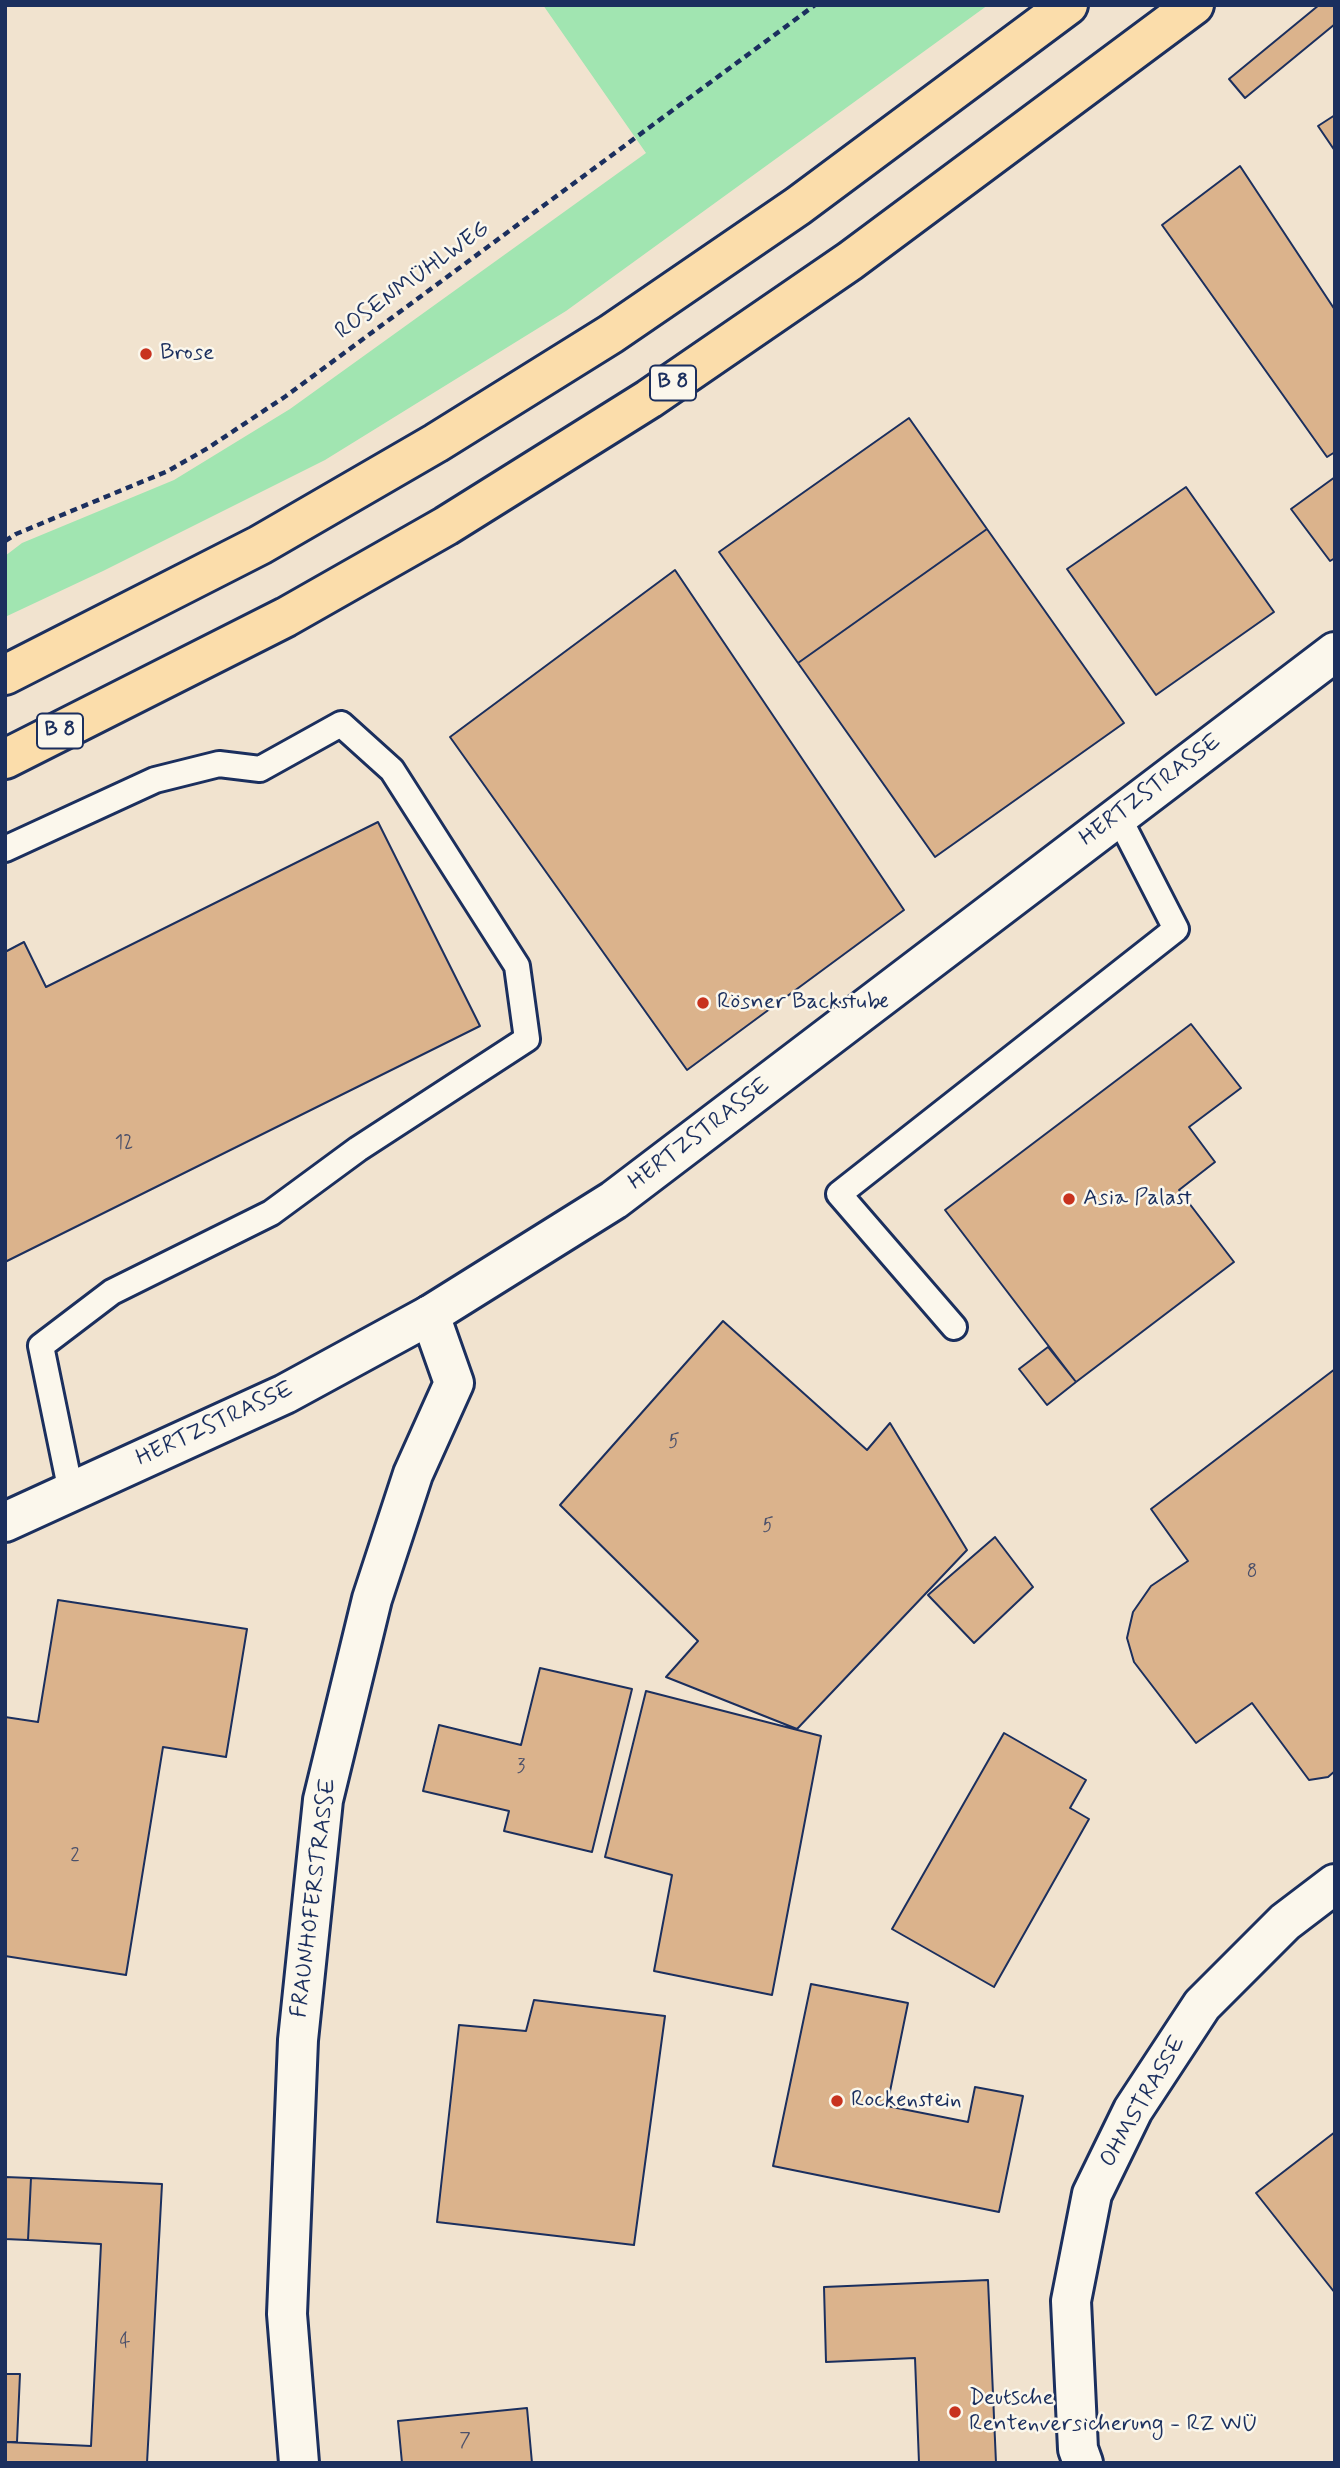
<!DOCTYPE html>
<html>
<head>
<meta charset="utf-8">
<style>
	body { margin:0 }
	#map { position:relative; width:1340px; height:2468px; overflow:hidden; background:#fbf7ec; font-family:Mynerve,sans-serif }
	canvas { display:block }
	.frame { position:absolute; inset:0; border:7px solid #1b2f5e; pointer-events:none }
</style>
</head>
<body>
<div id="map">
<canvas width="1340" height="2468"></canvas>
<div class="frame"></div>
</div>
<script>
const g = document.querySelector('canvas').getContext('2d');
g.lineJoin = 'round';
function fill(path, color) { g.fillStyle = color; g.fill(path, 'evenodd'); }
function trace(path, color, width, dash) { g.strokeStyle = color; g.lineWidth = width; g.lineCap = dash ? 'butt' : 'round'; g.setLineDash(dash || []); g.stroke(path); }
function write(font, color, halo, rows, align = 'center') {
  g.font = font + ' Mynerve,sans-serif'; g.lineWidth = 5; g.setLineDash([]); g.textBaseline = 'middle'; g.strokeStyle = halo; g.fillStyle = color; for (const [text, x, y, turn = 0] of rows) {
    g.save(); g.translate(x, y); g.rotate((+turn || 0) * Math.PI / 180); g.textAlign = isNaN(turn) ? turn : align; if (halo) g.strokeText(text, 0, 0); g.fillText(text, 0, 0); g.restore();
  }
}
const built = new Path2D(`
	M5,5H1335V2463H5Z`);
const green = new Path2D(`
	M543,5H988L566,311L325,460L103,571L5,617V556L22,543L174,480L290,409L646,153Z`);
const building = new Path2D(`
	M1319,5H1335V24L1245,98L1229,79Z
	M1335,115V151L1318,126Z
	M1240,166L1335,310V452L1327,457L1162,225Z
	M909,418L987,529L798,663L719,552Z
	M1335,477V558L1330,561L1291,509Z
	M1186,487L1274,612L1156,695L1067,569Z
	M987,529L1124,723L935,857L798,663Z
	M675,570L904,910L687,1070L450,737Z
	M378,822L480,1026L5,1262V952L24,942L46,987Z
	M1191,1024L1241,1088L1189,1127L1215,1162L1179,1190L1234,1262L1076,1382L945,1210Z
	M723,1321L867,1450L890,1423L967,1550L797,1729L666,1677L698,1641L560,1505Z
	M1048,1347L1076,1382L1047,1405L1019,1369Z
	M1335,1369V1771L1328,1777L1309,1780L1252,1703L1196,1743L1134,1662L1127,1638L1133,1612L1151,1586L1188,1561L1151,1509Z
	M995,1537L1033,1587L974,1643L928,1595Z
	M58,1600L247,1629L226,1757L163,1747L126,1975L5,1956V1717L38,1722Z
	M540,1668L632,1689L592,1852L504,1831L509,1811L423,1791L439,1725L521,1745Z
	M646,1691L821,1736L772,1995L654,1971L672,1875L605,1857Z
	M1004,1733L1086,1780L1070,1808L1089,1819L994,1987L892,1929Z
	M811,1984L908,2003L887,2106L968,2122L975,2087L1023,2096L999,2212L773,2166Z
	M534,2000L665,2016L634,2245L437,2222L459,2025L526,2031Z
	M1335,2132V2293L1256,2193Z
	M5,2177L31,2178L28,2240L5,2239Z
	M31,2178L162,2184L147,2463H5V2442L91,2446L101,2244L28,2240Z
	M988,2280L996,2463H919L915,2358L826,2362L824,2287Z
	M5,2374H20L17,2442H5Z
	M527,2408L532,2463H402L398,2421Z`);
const path = new Path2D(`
	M5,541L16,534L168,471L208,448L286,396L815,5`);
const lane = new Path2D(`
	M5,849L155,780L219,764L260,769L341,724L392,770L517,966L527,1039L358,1149L271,1213L112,1292L41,1346L71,1492
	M954,1327L839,1194L1176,929L1118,816`);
const street = new Path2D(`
	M299,2463L287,2314L298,2040L323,1800L372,1599L413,1474L454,1383L430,1315
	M1083,2463L1078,2449L1071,2301L1092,2194L1133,2110L1202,2005L1285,1922L1335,1884`);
const secondary = new Path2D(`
	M5,1522L285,1394L430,1315L614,1200L1335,652`);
const highway = new Path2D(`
	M5,675L260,545L436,443L611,334L798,206L1068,5
	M5,759L286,617L446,526L649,399L850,261L1194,5`);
const markers = [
	[146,354,7,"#c8321e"],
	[703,1003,7,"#c8321e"],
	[1069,1199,7,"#c8321e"],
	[837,2101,7,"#c8321e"],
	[955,2412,7,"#c8321e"]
];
const numberNames = [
	["12",124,1144],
	["5",674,1443],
	["5",768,1527],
	["8",1252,1573],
	["3",521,1768],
	["2",75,1857],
	["4",125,2343],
	["7",465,2442]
];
const shields = [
	[673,383,46],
	[60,731,46]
];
const shieldNames = [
	["B 8",673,383],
	["B 8",60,731]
];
const streetNames = [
	["ROSENMÜHLWEG",413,281,-36],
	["HERTZSTRASSE",1151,791,-37],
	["HERTZSTRASSE",700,1135,-37],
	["HERTZSTRASSE",215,1425,-25],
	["FRAUNHOFERSTRASSE",315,1898,-83],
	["OHMSTRASSE",1144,2102,-60]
];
const poiNames = [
	["Brose",160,354],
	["Rösner Backstube",717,1003],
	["Asia Palast",1083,1199],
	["Rockenstein",851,2101],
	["Deutsche",969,2399],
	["Rentenversicherung - RZ WÜ",969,2425]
];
fill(built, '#f1e3cf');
fill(green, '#a1e5b1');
fill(building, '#dbb38c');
trace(building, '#1b2f5e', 2);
trace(lane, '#1b2f5e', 30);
trace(street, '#1b2f5e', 44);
trace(secondary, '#1b2f5e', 44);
trace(highway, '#1b2f5e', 44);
trace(path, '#1b2f5e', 4.5, [7, 5]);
trace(lane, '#fbf7ec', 24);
trace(street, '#fbf7ec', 38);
trace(secondary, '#fbf7ec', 38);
trace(highway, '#fbddab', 38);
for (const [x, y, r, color] of markers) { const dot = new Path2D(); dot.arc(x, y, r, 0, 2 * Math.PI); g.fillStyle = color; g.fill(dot); trace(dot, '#fbf7ec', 2.5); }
write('19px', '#4b506a', null, numberNames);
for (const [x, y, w] of shields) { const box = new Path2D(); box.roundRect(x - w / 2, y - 17.5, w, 35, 5); g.fillStyle = '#fbf7ec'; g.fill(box); trace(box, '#1b2f5e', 2); }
write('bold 21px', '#1b2f5e', null, shieldNames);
write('23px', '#1b2f5e', '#fbf7ec', streetNames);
write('23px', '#1b2f5e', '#fbf7ec', poiNames, 'left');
</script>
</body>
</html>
